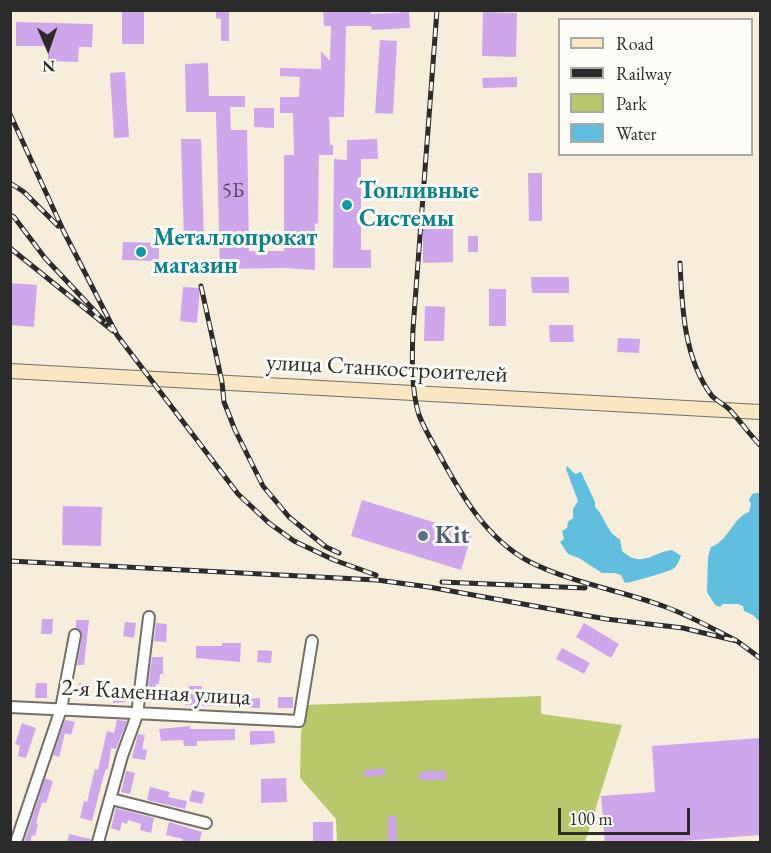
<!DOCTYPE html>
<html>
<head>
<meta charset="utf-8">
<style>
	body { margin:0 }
	#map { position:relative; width:771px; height:853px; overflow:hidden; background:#f6edda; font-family:"EB Garamond",serif }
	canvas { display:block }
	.frame { position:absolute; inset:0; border:12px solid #2b2b2b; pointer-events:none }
	.legend { position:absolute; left:558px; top:18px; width:195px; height:138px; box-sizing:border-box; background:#fdfcf7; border:2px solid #a9a8a5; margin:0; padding:8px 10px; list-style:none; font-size:18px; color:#2b2b2b }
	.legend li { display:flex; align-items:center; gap:12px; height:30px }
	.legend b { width:30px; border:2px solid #a9a8a5 }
	.north { position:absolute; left:18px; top:18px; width:60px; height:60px; -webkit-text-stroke:4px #fdfcf7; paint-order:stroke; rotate:178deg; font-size:16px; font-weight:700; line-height:24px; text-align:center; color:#2b2b2b }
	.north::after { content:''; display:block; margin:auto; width:21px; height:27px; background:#2b2b2b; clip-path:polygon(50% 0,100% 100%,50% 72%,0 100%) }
	.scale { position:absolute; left:558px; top:808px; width:132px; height:27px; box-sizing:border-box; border:3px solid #2b2b2b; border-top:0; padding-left:8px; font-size:18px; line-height:21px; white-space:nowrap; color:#2b2b2b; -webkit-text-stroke:4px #fdfcf7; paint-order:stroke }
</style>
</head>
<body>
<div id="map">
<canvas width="771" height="853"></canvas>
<div class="frame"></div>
<ul class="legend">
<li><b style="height:8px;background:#fae7c3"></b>Road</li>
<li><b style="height:8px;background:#2b2b2b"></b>Railway</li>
<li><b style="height:16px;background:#b9c86a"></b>Park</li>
<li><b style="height:16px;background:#60bfdf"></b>Water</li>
</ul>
<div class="north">N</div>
<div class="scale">100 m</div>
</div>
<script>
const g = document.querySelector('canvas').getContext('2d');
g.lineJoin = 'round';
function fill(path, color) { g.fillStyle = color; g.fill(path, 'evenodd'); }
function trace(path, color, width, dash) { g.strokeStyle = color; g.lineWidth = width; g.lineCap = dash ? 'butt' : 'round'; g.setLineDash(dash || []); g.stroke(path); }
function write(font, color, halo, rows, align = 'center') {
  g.font = font + ' "EB Garamond",serif'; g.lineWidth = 6; g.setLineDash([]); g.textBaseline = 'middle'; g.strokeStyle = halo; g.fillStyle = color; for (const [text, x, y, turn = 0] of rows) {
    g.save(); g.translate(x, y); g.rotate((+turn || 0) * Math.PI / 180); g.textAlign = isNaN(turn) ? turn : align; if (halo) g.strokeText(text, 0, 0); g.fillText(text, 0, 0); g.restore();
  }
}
const green = new Path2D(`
	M541,696V714L622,725L585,842H337L336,819L300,778L301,733L306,705Z`);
const water = new Path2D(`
	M567,466L575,474L581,472L595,502V507C605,516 607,534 620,539L622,551C642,569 653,552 672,550L681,556C679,561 677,566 673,569C671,571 629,583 625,583L621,575L615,573H602L579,558L568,554L560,542L564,539L562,531L567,528L568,522L573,518V509L578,501L566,469Z
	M756,493H760V622L753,615L744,611L743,606L738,604H723L720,607L715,605L707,592L708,557L711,547C729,541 732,518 749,512L751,504L749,500L752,494Z`);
const building = new Path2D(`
	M122,10H144V44H122Z
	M323,10H371V14L409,12L410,28L372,30L371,26H346L344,117H329L330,145H333V155H319L318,223L315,224V270L285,268L220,269L216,112H186L185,64L208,63L209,96H245V107H230L231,130H247L249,251H284V155H294L293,113H280V97H299L300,77L280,76V68L321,69V51L330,61L331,26H324Z
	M216,11H229V41H221V19L216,18Z
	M483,12L517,13L516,57L482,56Z
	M16,22L93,24L92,47H79L78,62L48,61V46H16Z
	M380,40L397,41L393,114L375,113Z
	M125,72L129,137L114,138L110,73Z
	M517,77V87L483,88L482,78Z
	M254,108H274V128L254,127Z
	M181,139H201L204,243H184Z
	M377,139L378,159H361V250H371V268H333L334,159L347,160V140Z
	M528,173H542V221H529Z
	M423,228H453V262L423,263Z
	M468,236H478V252H468Z
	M123,242L159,243V261L122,260Z
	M531,277H569V293H532Z
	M10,283L37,285L34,327L10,325Z
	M183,287L200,288L197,323L180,321Z
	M489,289H506V326H489Z
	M425,306L445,307L444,341H424Z
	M549,325H573L574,342H550Z
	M618,338L640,339L639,353L617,352Z
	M362,500L472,534L461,570L351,536Z
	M63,506L102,507L101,546L62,545Z
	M42,619H53L52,634H41Z
	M76,620H89L84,665H77L82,636L80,630L76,628Z
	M125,622L136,623L134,638L123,636Z
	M156,623L167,624L166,642L154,641Z
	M584,623L619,644L611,658L576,637Z
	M222,643H241L240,662L196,658V646H222Z
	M562,648L590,663L584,674L556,659Z
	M258,650L272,651L271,663L257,662Z
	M152,657H163V674H160L159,684H156L152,703L146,702Z
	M36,683H47V698H35Z
	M79,683L91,684L90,698L78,697Z
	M189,686H202V692L228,693V700L260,698V708L185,705V694H189Z
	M113,688H125L126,702L113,703Z
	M278,697H293V708H278Z
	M65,720L75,722L71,735L65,733L59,757L53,755Z
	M117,720L127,721L116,749L111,748L108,769H106L103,778L92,821L80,818L84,801L87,802L95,769L98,770L107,731L114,733Z
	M22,723L36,728L26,758L18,756L20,746L15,744Z
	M190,726V729H235V740L197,741V746H184L183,740L161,741L159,729Z
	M250,731H274L275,743L250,745Z
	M138,734L145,735L142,749L147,750L145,760L132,758Z
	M760,738V835L655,843H605L601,796L655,792L652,746Z
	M385,768V775L364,777V770Z
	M126,771L135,773L130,794L121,792Z
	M425,771H446V780H419V773Z
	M45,778L53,781L46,803L42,802L36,823L38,824L35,836L32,835L30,843H24Z
	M286,778L287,802L261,803V779Z
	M150,787L170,792L168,797L187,801L185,809L147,800Z
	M192,790L205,793L202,804L189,801Z
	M116,808L154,818L151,833L140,830L141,824L128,820L127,824L122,822L120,831L111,828Z
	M388,816H396L397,842H388Z
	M169,822L202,832L199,843H182L183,839L166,835Z
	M313,822H333V843H313Z
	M69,834L91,839V843H67Z`);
const street = new Path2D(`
	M10,707L299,721L312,641
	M111,799L206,823
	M16,842L61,709L75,635
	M98,842L122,756L137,715L149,617`);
const secondary = new Path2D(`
	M10,371L760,412`);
const rail = new Path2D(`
	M437,10L413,329C412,356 411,390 419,415C424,428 431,440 438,452C460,493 486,539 530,562C572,583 619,590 663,606C689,615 713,629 737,641
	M10,114L64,232L117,335L238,494L269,523L294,541L334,560L376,575
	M10,183L24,192L58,226
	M10,215L14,217L45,258L106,323
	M10,248L113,331
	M680,263C682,308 684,359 712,396C717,401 725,405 730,410C741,422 749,434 760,445
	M201,286L222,382L224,402L235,430L263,486L289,517L326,547L339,553
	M10,561L377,580L429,587L606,619L683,628L737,641L760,658
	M442,582L585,588`);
const markers = [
	[347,205,6,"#0f9aa8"],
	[141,252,6,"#0f9aa8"],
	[423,536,6,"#5c6f8a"]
];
const numberNames = [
	["5Б",233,191]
];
const cultureNames = [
	["Топливные",359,191],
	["Системы",359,219],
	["Металлопрокат",153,238],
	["магазин",153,266]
];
const streetNames = [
	["улица Станкостроителей",387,369,3],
	["2-я Каменная улица",156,693,3]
];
const serviceNames = [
	["Kit",435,536]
];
fill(green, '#b9c86a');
fill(water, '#60bfdf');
fill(building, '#cda6ec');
trace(street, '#726f68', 14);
trace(secondary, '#726f68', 16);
trace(street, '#fff', 10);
trace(secondary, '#fae7c3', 14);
trace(rail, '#2b2b2b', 5);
trace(rail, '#fdfcf7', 3, [9]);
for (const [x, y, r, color] of markers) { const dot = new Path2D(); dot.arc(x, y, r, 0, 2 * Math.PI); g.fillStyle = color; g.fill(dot); trace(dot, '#fdfcf7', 2); }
write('21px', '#544a5b', null, numberNames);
write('bold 24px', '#0d838f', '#fdfcf7', cultureNames, 'left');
write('24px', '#2b2b2b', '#fdfcf7', streetNames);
write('bold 24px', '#4e5e75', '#fdfcf7', serviceNames, 'left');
</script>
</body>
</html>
